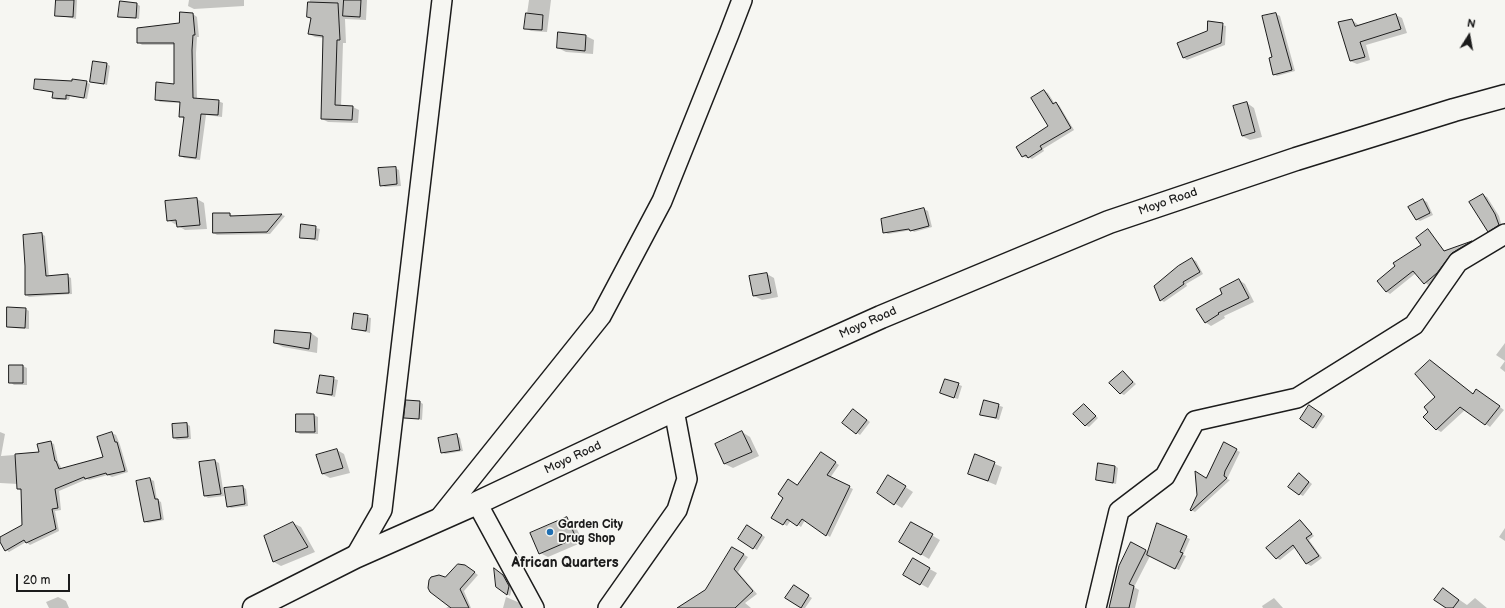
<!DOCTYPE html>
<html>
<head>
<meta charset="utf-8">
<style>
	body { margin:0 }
	#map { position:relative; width:1505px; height:608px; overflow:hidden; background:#f6f6f2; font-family:"Balsamiq Sans",sans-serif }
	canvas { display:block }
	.north { position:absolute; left:1449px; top:16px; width:40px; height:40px; -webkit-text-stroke:3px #f6f6f2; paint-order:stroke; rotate:11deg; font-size:11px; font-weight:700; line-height:16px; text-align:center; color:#1c1c1c }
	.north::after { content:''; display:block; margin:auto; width:14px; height:18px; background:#1c1c1c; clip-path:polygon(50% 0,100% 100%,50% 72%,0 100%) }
	.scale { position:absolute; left:16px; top:574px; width:54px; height:18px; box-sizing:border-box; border:2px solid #1c1c1c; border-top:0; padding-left:5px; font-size:12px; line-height:14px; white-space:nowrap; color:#1c1c1c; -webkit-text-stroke:3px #f6f6f2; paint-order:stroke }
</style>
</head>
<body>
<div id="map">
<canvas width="1505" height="608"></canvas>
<div class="north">N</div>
<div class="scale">20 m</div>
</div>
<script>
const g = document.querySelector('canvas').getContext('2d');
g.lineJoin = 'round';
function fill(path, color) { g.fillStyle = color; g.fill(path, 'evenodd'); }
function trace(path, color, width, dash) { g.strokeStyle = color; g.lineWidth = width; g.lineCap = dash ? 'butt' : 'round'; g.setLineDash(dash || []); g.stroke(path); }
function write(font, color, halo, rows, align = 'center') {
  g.font = font + ' "Balsamiq Sans",sans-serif'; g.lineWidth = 3.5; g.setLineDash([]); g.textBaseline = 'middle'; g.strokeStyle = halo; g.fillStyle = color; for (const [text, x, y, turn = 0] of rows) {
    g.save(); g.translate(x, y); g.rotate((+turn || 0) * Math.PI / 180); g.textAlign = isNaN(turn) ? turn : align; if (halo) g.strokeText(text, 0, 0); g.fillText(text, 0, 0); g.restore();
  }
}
const shadow = new Path2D(`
	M57,0H77L76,19L56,15Z
	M189,0H244V6L194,9L188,6Z
	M310,0H367L366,20L345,19L346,43H343L341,107H353L359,110L358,123L328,122L322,119L324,38L315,37L309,34L312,19L308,17Z
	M529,0H551L547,32L531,31L525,28Z
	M137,4L140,6L139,19L119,16Z
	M193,14L197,17L199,37H197L196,53L197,99L218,101L223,103L222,117L206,115L200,160L184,158L180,155L184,119L180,116L181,103L160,102L156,99L175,85V45H142L138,42L180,24Z
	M1276,14L1280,16L1295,71L1277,76L1274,74Z
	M1396,15L1402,18L1407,33L1366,45L1370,60L1357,64L1350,61L1340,23L1352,20L1360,26Z
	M1208,22L1226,26L1225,45L1187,60L1184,58L1208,31Z
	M559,33L586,36L594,40L593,54L566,52L558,48Z
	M107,64L110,66L107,85L91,81Z
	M86,82L90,84L87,99L70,96L69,100H57L53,98L54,93L35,88Z
	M1044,91L1048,93L1055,104L1059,105L1074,130L1043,149L1044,151L1032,159L1028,157L1026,158L1023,156L1049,126L1032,98Z
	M1247,103L1254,108L1262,137L1250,140L1242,136Z
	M395,168L399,170L401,186L385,187L381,185Z
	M1483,195L1487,197L1499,216L1502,227L1492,233L1488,231Z
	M197,199L204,203L207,229L185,230L168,220Z
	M1423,200L1427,202L1433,215L1420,221L1416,219Z
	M924,209L928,211L932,227L914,232L912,230L888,234L884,232Z
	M214,214H230L234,217L282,215L285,216L270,234L217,235L214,233Z
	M302,225L320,229L318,241L301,237Z
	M1428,231L1445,251L1472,242L1474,243L1428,285L1416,273L1390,294L1387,292L1378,281L1423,245Z
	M42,234L45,236L49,277L67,276L71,278L72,294L29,297L26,295Z
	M1192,259L1196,261L1203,274L1186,284L1187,286L1164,302L1161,300Z
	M767,274L774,278L778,297L762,300L754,296Z
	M1239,280L1245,284L1254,302L1224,316L1225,318L1211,326L1205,322L1223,294Z
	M26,309L29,311V329L14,328L11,326Z
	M355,314L371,318L370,333L353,329Z
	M311,333L318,338L317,353L283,347L275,343Z
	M1505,343V361L1496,355Z
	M1505,361V372L1500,368Z
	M1435,364L1474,395L1481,393L1504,410L1490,427L1465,410L1441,432L1436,429L1430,412L1437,397Z
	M10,366H23L27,368V385H14L10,382Z
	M1123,372L1136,384L1124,395L1120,393Z
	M321,376L338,380L335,397L318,393Z
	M946,380L962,386L958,399L945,395Z
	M985,401L1003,407L999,420L981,414Z
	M420,402L423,404L422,420L405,417Z
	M1084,405L1098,418L1089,427L1085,425Z
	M1309,407L1325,416L1316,429L1301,419Z
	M857,412L870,422L860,435L857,433Z
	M297,415H314L318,417V434H300L297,432Z
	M187,424L190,426L191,439L177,440L174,438Z
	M0,432L5,434L1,456L40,453L50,442L54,444L58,462L62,469L104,458L112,433L116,435L120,445L128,472L112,477L108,475L89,480L87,479L59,491L61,510L55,511L59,531L30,545L26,542L9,552L6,550L0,538L23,525L22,491L18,489V484L0,483Z
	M742,432L750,437L759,456L733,468L725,464L716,444Z
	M456,435L460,438L463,451L445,454L442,452Z
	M1224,444L1240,452L1227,479L1230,480L1195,512L1191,510Z
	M337,450L344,454L350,473L330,478L323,474L317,456Z
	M824,455L839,465L830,478L853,489L830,537L805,520L801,527L791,520L787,526L772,517Z
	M976,456L1002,467L996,485L969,474Z
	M215,461L219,463L224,496L208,498L205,496L200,463Z
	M1115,466L1118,468L1116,484L1097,480Z
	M1302,476L1312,484L1303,496L1299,494Z
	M150,479L154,481L157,500L161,502L164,520L148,523L144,521L137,481Z
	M896,481L913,492L902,508L878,493Z
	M243,487L246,489L248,506L231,508L228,506Z
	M566,519L574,523L583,542L548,557L540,553Z
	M1301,521L1314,536L1309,540L1322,558L1311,566L1307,564L1296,547L1280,560L1276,558Z
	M293,523L301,527L315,552L281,566L274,562L265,537Z
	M911,523L940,540L929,559L900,542Z
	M1157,524L1190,539L1183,555L1186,556L1179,570L1150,556L1134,587L1139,590L1135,608H1110L1131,544L1149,552Z
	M748,526L765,537L757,550L739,539Z
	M1505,528V541L1499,537Z
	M732,548L748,557L738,572L757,594L745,603L751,608H679L706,591Z
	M913,560L937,573L928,588L905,575Z
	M469,568L478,575L464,591L471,608H446L450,606L445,578Z
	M495,570L507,578L512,588L510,596L507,594Z
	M794,587L812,598L805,608H802L786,598Z
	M1448,592L1467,605L1475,598L1487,608H1447Z
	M58,597L66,601L69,608H49L46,602Z
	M506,597L520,603L522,608H503Z
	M1274,598L1283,608H1263L1262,606Z`);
const building = new Path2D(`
	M56,0H74L73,17L55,16Z
	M344,0H361L360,17L343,16Z
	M120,1L137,3L136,18L118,17Z
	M308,2L338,3L340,40H337L335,105L353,106L352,120L321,119L323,36L308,34L311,18L307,17Z
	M180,12L193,13L195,35H193L192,50L193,98L219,100L218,115L201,114L196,158L179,156L184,117H179L180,102L155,100L156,82L174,84V43H137V28L179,23Z
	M526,13L543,15L542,30L524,29Z
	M1276,13L1292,70L1273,75L1269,58L1272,57L1262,16Z
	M1396,14L1401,29L1360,42L1365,57L1350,61L1338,22L1352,19L1355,26Z
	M1208,21L1223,23L1221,43L1183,58L1177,43L1207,31Z
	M558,32L586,35L585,51L557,48Z
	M93,61L107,63L104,84L90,82Z
	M35,79L72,81V79L87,81L84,98L66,95V99L52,98L53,92L34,89Z
	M1044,90L1053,104L1056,102L1071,128L1040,146L1042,149L1028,158L1026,155L1022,157L1016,147L1048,126L1031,98Z
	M1247,102L1255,132L1242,136L1233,106Z
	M396,167L397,184L380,186L378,168Z
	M1483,194L1495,214L1499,225L1488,232L1469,202Z
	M197,198L200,225L177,227L176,220L167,221L165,201Z
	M1423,199L1430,213L1416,220L1408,207Z
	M924,208L929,226L910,231L909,229L883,233L881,219Z
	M213,213H230V216L282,214L267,232L213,233Z
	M301,224L316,226L315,239L300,238Z
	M1428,229L1444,251L1472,241L1452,253L1437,273L1424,284L1413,271L1386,292L1377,281L1395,266L1393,263L1421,245L1416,238Z
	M42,233L46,276L68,274L69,293L25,295V266L23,235Z
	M1192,258L1200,272L1183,282L1184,284L1160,301L1154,286L1178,266Z
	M767,273L771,293L753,296L749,276Z
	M1239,279L1249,298L1218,313L1219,314L1205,323L1196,309L1222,294L1220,289Z
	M7,307L26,308L25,328L7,327Z
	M354,313L368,315L366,331L352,329Z
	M275,330L311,333L309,349L274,343Z
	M1430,360L1473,394L1476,389L1500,406L1485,425L1460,407L1436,430L1423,417L1428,412L1424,407L1435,397L1415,374Z
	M9,365H23V383H9Z
	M1123,371L1133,382L1120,394L1109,383Z
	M320,375L334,377L332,395L317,393Z
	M945,379L959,383L954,398L940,393Z
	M406,400L420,401L419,419L404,418Z
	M984,400L999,404L996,418L980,415Z
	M1084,404L1096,416L1085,426L1073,414Z
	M1309,405L1322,414L1313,428L1300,419Z
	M853,409L867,420L856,434L842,423Z
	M296,414H314L315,432H296Z
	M187,423L188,437L173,438L172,424Z
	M742,431L752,452L724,464L715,444Z
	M112,432L115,442H117L125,471L107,475L106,473L85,479L84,477L55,489L58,508L52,509L56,529L26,543L24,540L5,551L0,542V537L22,525L21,489H17L15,454L39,452L37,444L51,441L55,461H56L59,469L103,457L97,437Z
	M457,434L460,450L441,453L438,438Z
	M1224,442L1237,449L1225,471L1224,476L1227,478L1191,511L1190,510L1197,495L1195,471L1206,478Z
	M337,449L343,468L322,474L316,455Z
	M821,452L836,462L827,475L850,486L826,536L802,519L797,526L787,519L783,525L771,518L783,498L778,494L788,479L797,485Z
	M975,454L995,462L988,481L968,474Z
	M215,460L221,494L204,496L199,462Z
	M1098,463L1115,466L1113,483L1096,480Z
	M1299,473L1309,482L1299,495L1288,487Z
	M888,475L906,486L894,505L877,493Z
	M150,478L155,499H158L161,519L144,522L136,481Z
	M243,486L245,504L227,507L224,488Z
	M567,517L576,538L539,554L530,533Z
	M1300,520L1312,534L1306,538L1319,556L1306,564L1293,545L1276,559L1266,548Z
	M293,522L308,547L273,562L264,536Z
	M911,522L933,534L921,555L899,542Z
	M1157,523L1187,536L1180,552L1183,553L1175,569L1147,555Z
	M747,525L762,535L753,549L738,539Z
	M1131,542L1146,550L1129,584L1134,586L1129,608H1109L1119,566Z
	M732,547L744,554L734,569L753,591L735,608H677L705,590Z
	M913,558L930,568L920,585L903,575Z
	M458,564L465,565L475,572L460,589L469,608H451L430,592L428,588L429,580L431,577L439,575L445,577Z
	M494,568L503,575L509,586L507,595L496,587Z
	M794,585L809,595L801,608L785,598Z
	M1443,588L1459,600L1453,608H1446L1434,600Z`);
const street = new Path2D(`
	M477,503L534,608
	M437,521L601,316L662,201L729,34L742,0
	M355,557L382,510L442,0
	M608,608L677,510L687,479L674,410
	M1096,608L1119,511L1165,476L1195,421L1297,398L1414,325L1458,262L1505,234`);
const secondary = new Path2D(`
	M254,608L355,557L477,503L674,410L881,317L1109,222L1296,159L1454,110L1505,96`);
const markers = [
	[550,532,4,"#1f6fb2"]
];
const streetNames = [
	["Moyo Road",1168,202,-19],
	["Moyo Road",868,323,-24],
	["Moyo Road",573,458,-25]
];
const poiNames = [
	["Garden City",558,525],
	["Drug Shop",558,539]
];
const quarterNames = [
	["African Quarters",565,563]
];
fill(shadow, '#0003');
fill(building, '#c0c0bd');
trace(building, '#1c1c1c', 1);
trace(street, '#1c1c1c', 22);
trace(secondary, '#1c1c1c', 25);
trace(street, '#f6f6f2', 19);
trace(secondary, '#f6f6f2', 22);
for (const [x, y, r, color] of markers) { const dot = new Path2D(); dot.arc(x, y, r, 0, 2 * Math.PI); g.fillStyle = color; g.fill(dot); trace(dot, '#f6f6f2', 1.5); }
write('12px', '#1c1c1c', '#f6f6f2', streetNames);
write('bold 12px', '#1c1c1c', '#f6f6f2', poiNames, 'left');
write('bold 14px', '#1c1c1c', '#f6f6f2', quarterNames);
</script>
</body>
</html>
